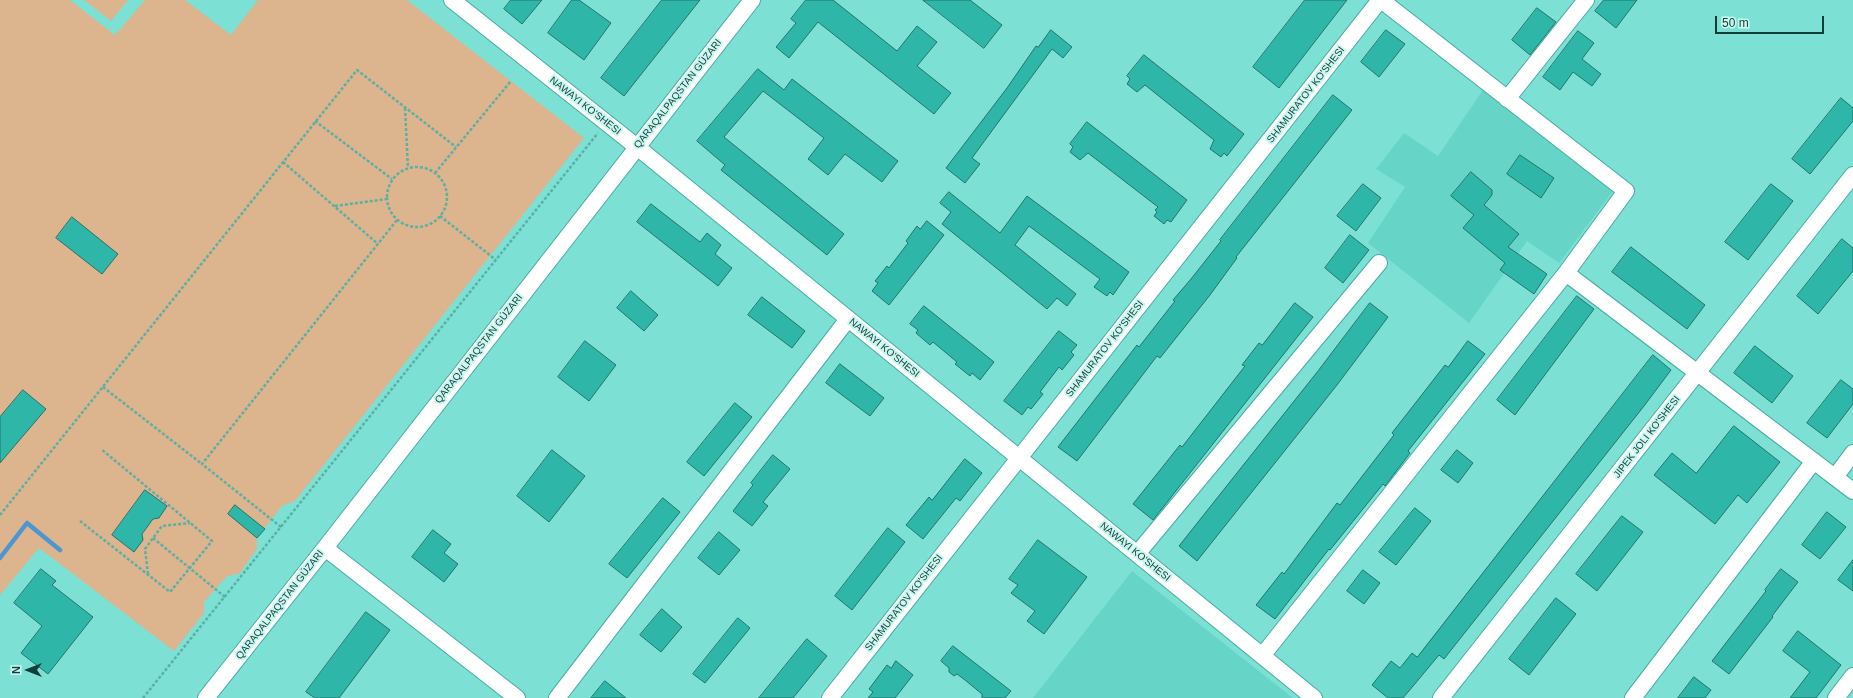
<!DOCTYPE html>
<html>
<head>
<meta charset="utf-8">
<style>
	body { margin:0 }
	#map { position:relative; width:1853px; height:698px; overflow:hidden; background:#7ce1d4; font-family:Helvetica,sans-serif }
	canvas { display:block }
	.north { position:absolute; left:8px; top:650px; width:40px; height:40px; -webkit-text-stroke:3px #caf8f1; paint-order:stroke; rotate:270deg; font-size:11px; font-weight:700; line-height:16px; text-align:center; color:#123e39 }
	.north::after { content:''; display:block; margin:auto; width:14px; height:18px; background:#123e39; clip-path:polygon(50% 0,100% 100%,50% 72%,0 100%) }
	.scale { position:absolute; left:1715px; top:16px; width:109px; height:18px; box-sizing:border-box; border:2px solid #123e39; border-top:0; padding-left:5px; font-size:12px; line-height:14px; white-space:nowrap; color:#123e39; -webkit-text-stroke:3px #caf8f1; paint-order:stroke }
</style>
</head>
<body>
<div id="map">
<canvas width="1853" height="698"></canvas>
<div class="north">N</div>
<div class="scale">50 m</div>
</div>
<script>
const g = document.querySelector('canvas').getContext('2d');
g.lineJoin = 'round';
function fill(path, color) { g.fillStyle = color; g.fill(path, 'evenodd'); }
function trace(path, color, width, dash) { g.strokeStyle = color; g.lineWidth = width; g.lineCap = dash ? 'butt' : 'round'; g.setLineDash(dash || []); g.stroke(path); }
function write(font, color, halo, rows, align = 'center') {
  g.font = font + ' Helvetica,sans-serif'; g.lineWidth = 4; g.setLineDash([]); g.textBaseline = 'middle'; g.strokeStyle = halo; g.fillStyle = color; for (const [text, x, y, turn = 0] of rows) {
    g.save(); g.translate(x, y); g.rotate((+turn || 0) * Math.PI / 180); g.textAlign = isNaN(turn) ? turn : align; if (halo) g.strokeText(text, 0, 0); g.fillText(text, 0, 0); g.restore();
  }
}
const built = new Path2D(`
	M1483,90L1614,190L1559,263L1527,241L1469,323L1368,243L1405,187L1376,169L1404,133L1438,156Z
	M1132,571L1293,698H1033Z`);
const green = new Path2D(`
	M0,0H70L115,35L145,0H185L231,35L258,0H407L584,138L295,501L282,506L257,538V549L239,574L227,576L204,602V613L174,651L39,548L0,595Z
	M84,0H128L111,21Z`);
const stream = new Path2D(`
	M0,558L27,523L60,550`);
const building = new Path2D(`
	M511,0H542L522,24L504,9Z
	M572,0H579L611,23L584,60L548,33Z
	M662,0H700L624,96L601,78Z
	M806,0H833L897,51L917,26L937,42L917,66L951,93L934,114L818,22L789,58L776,47L796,23L791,19Z
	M923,0H970L1002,25L984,48Z
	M1305,0H1347L1279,88L1253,67Z
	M1604,0H1637L1616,28L1595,11Z
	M1537,8L1556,22L1530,55L1512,40Z
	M1051,30L1072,47L1063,58L1052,49L972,158L980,164L965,183L946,168L1007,88L1036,46L1038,47Z
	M1386,30L1405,44L1379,77L1361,62Z
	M1578,31L1594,43L1582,59L1601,74L1592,86L1573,72L1560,90L1543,77Z
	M1144,55L1244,134L1227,156L1224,153L1221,157L1210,149L1214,140L1145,85L1137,92L1127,84L1130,79L1127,76Z
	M758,69L784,90L792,79L898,161L882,182L845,154L828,175L808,159L824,138L763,91L724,137L844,234L827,255L721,170L725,165L697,141Z
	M1333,95L1352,110L1236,257L1237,258L1210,295L1160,358L1157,356L1077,461L1058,447L1137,345L1139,347L1175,301L1173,300L1191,279L1221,241L1220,240Z
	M1841,98L1853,108V121L1810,174L1792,159Z
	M1087,122L1187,200L1171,222L1167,220L1164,224L1154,216L1157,212L1155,210L1158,207L1088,153L1080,160L1070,152L1073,147L1070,144Z
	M1520,155L1554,178L1541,198L1507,174Z
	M1471,172L1492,190V195L1484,205L1519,234L1508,247L1547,274L1534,294L1500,270L1505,263L1463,228L1474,215L1451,196Z
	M1363,184L1381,198L1356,231L1337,216Z
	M1771,184L1793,201L1748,260L1725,242Z
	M949,192L1000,233L1027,196L1129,272L1113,295L1110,292L1107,296L1094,287L1100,279L1029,226L1015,245L1076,294L1067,306L1057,298L1047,309L942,224L951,212L940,203Z
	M651,204L700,242L707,233L721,245L715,254L732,268L718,286L637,222Z
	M72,217L118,254L102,274L56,238Z
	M927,221L944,235L889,305L872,291L878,283L875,281L887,266L889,268L908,243L906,241L917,226L920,229Z
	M1350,235L1369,250L1343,283L1325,268Z
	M1842,239L1853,248V271L1818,314L1797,296Z
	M1631,247L1705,305L1687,329L1612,272Z
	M631,291L658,315L644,331L617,308Z
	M1577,296L1594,309L1515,415L1497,400Z
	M762,297L805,331L792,348L748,315Z
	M1295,303L1313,317L1153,520L1133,504L1180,445L1182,447L1245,366L1242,365L1259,343L1262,345Z
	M1370,303L1388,317L1337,385L1197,561L1179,546L1318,371Z
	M924,306L994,362L980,380L972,373L970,376L955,364L957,362L933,342L930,345L916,333L918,330L910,324Z
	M1059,331L1077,345L1071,352L1074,355L1062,370L1059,367L1040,392L1043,394L1031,409L1028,407L1022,415L1004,401Z
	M585,341L616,365L589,401L558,377Z
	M1468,341L1485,354L1408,451L1410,453L1385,486L1383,484L1330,550L1329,549L1275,619L1256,605L1282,572L1284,574L1337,503L1340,505L1394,435L1392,433L1417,401L1445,365L1448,367Z
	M1755,346L1793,376L1772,403L1734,373Z
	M1653,355L1671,370L1644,406L1444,659L1439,655L1403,698H1388L1372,685L1391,661L1400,668L1412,653L1417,657Z
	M840,364L884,398L870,416L826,383Z
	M1841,380L1853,389V404L1827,438L1807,423Z
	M23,390L46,409L0,463V417Z
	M735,403L752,417L704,476L687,462Z
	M1734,426L1780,462L1747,503L1738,495L1715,524L1654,475L1672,453L1696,473Z
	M552,450L585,476L549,522L517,496Z
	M1457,450L1473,463L1458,483L1441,470Z
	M773,455L790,469L763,502L768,506L752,526L733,511L753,485L751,483Z
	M965,459L982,473L960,501L956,498L923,539L906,525L929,497L932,500Z
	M145,490L167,506L159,518L153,519L142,534L143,540L134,552L112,535Z
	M663,498L680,512L627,578L609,564Z
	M235,505L265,529L257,538L228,514Z
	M1415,508L1431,521L1396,565L1379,552Z
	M1827,512L1846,527L1820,559L1802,545Z
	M1622,516L1643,532L1597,591L1576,574Z
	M888,528L905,542L852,610L835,596Z
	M433,530L451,544L444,553L458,564L444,582L412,557Z
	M719,532L740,550L719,575L698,558Z
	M1038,540L1087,577L1044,634L1027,621L1035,611L1011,593L1018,585L1009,579Z
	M1853,560V591L1838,580Z
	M41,569L56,581L52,585L93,617L48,674L21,653L42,626L14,603Z
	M1781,569L1798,582L1772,616L1773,617L1729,674L1712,661L1766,591L1765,590Z
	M1363,570L1380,583L1364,604L1347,591Z
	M1556,598L1576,614L1529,675L1509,659Z
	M662,609L682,627L661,652L640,635Z
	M366,612L390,630L339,698H315L306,692Z
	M738,618L750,628L705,683L693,674Z
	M1798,631L1841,665L1816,698H1790L1810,672L1783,651Z
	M807,639L827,656L793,698H759Z
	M953,646L1011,691L1005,698H982V694L965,680L957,674L954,676L949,672V668L941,661Z
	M896,661L913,675L895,698H868L873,692L869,689L887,665L891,668Z
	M1694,677L1711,690L1705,698H1678Z
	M605,681L626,698H591Z`);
const path = new Path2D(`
	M405,108L408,168
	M315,121L392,179
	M283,162L378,244
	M387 197a30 30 0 1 1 60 0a30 30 0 1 1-60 0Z
	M435,173L511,81
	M335,206L387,199
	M440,216L496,260
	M103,387L202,464
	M0,515L357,70L456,147
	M80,521L170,592L212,541L101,449
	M281,527L202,464L397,220
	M153,538L225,597
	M148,574L145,549L162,526L190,523
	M143,698L598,133`);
const minor = new Path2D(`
	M452,0L637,147L1314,698
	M1507,99L1586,0
	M1566,273L1853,491
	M1835,477L1853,453
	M325,548L517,698
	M1137,554L1379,263
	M1262,656L1566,273L1626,191L1381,0
	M206,698L325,548L752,0
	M557,698L848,319
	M830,698L1380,0
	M1441,698L1853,175
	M1633,698L1814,461
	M1836,698L1853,676`);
const streetNames = [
	["QARAQALPAQSTAN GÚZARI",678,94,-52],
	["SHAMURATOV KO'SHESI",1306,95,-52],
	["NAWAYI KO'SHESI",585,106,38],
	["NAWAYI KO'SHESI",884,348,39],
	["QARAQALPAQSTAN GÚZARI",479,349,-52],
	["SHAMURATOV KO'SHESI",1105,349,-52],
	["JIPEK JOLI KO'SHESI",1647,437,-52],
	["NAWAYI KO'SHESI",1135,552,39],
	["SHAMURATOV KO'SHESI",904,603,-52],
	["QARAQALPAQSTAN GÚZARI",280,605,-52]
];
fill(built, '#66d5c7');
fill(green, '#dcb48e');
trace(stream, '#4d96d0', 4.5);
fill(building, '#2eb6a8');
trace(building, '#24746b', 1);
trace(minor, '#45ada1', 18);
trace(path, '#5cafa5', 2.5, [3, 2]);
trace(minor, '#fff', 16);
write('10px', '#123e39', '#caf8f1', streetNames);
</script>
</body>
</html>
